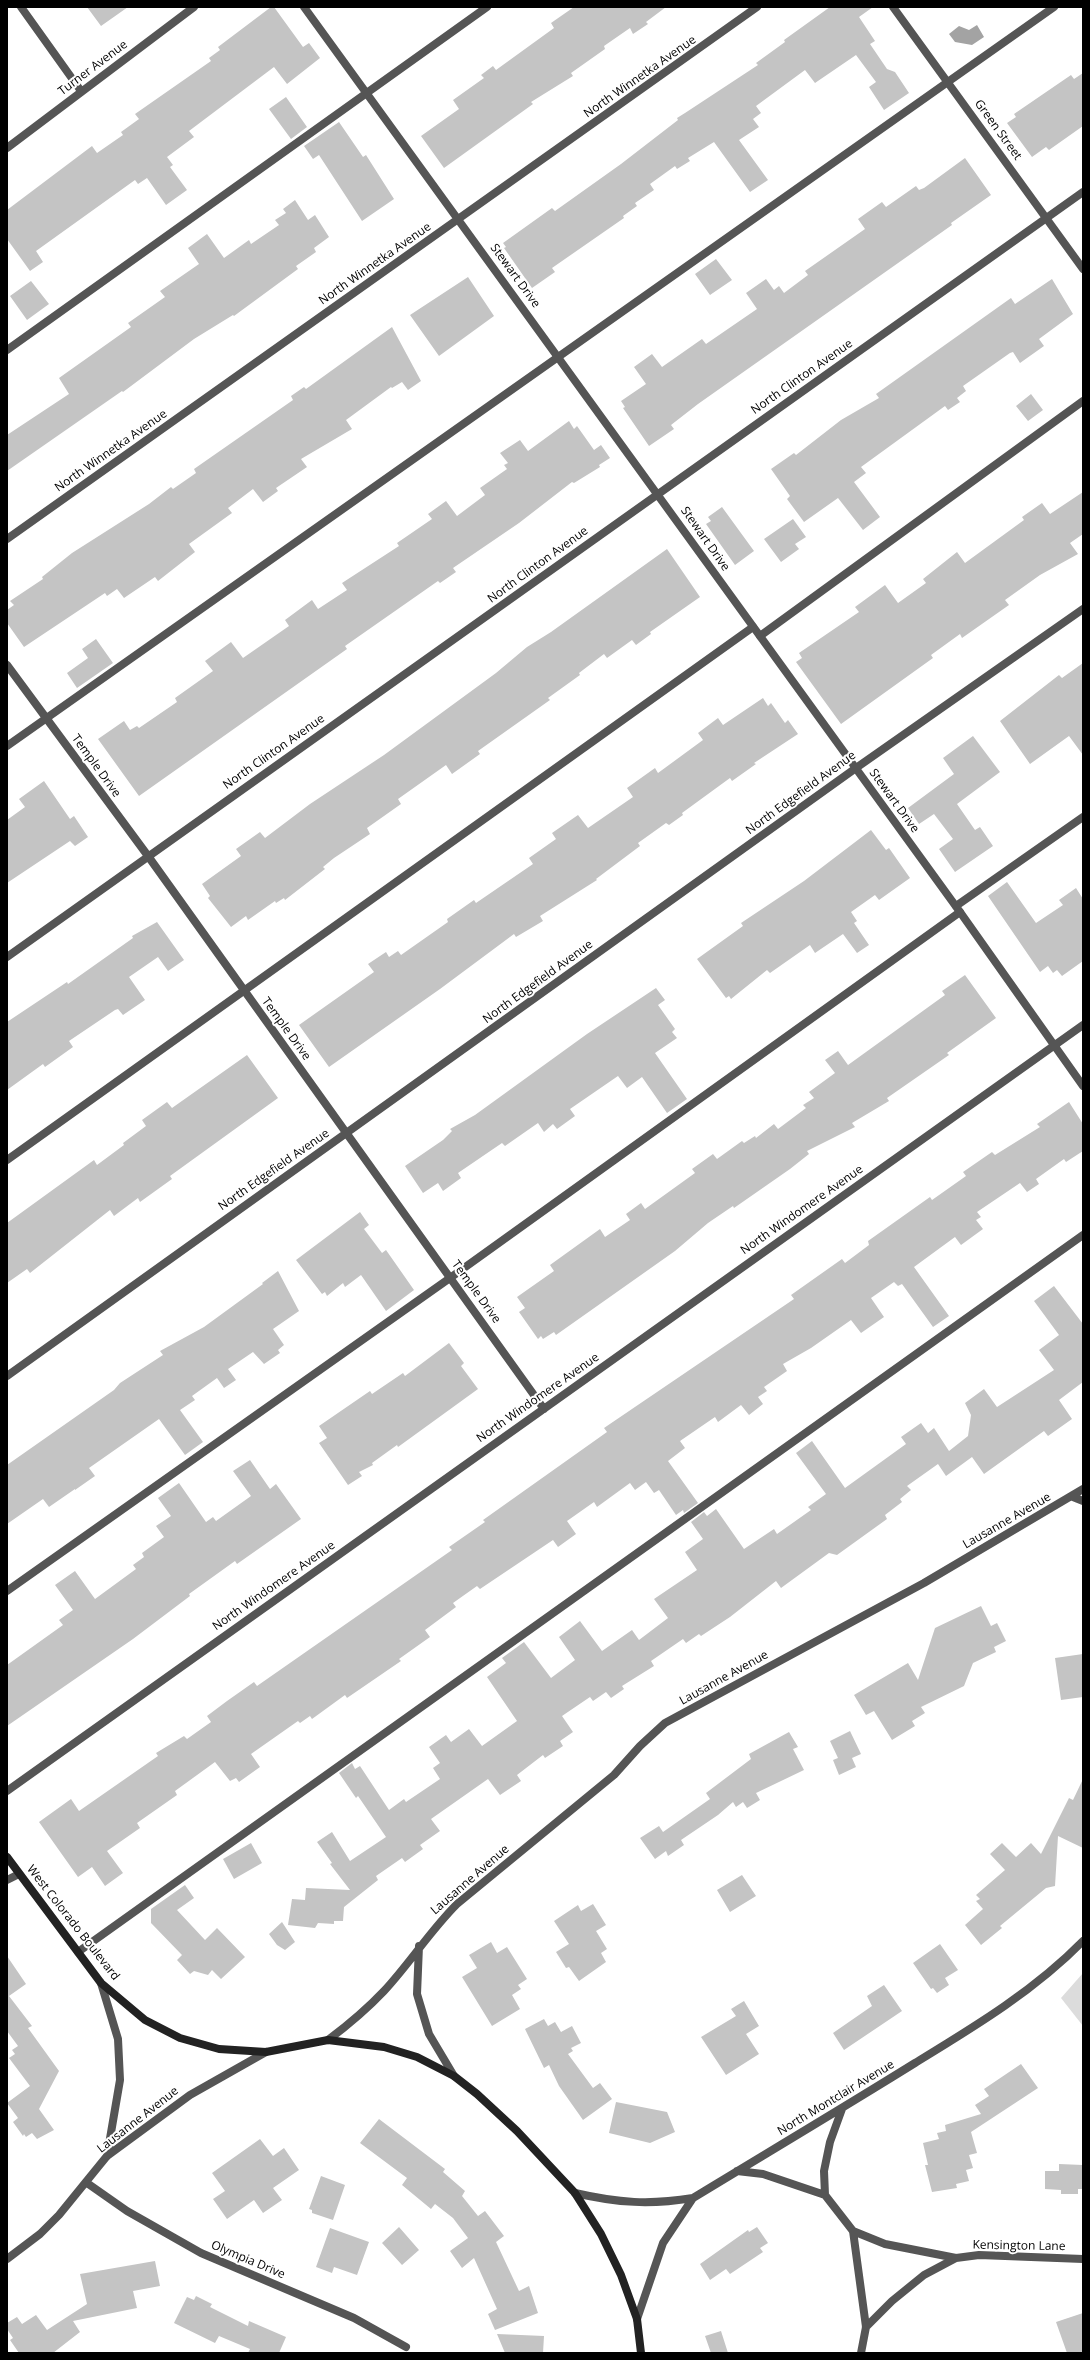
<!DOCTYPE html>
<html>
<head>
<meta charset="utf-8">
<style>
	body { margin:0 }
	#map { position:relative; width:1090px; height:2360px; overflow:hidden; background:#fff; font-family:"Open Sans",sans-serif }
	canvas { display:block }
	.frame { position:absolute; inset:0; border:8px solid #000; pointer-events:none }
</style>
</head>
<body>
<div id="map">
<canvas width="1090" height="2360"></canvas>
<div class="frame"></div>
</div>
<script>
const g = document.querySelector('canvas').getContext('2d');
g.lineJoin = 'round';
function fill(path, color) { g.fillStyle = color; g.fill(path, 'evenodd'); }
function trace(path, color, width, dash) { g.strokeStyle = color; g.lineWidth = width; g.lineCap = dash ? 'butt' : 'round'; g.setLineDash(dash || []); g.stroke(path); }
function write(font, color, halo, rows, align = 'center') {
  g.font = font + ' "Open Sans",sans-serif'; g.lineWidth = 4; g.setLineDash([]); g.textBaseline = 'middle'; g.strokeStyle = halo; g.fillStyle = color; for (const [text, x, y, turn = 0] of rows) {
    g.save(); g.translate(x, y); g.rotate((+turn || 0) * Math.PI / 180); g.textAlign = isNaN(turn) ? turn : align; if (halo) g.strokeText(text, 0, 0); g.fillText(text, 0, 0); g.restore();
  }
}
const green = new Path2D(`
	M1083,1973V2026L1061,1998Z`);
const water = new Path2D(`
	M977,25L984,37L972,45L955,42L949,34L959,26L969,30Z`);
const building = new Path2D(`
	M87,7H128L101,26Z
	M271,7H274L303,47L309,43L320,58L287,84L274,67L189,131L194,137L167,157L173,165L170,167L187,190L166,205L147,178L138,184L135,180L36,251L43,262L30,271L7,239V210L92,146L97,153L123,135L121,132L139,119L135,114L211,61L209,58L220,50L218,47Z
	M574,7H666L646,22L648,24L633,34L630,28L604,46L605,49L571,73L573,76L531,102L533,104L444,168L421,136L459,109L453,100L484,78L481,75L493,66L496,70L554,28L551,23Z
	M830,7H873L859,17L875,41L870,44L887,69L895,72L909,93L884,110L869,87L876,82L856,55L815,83L805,70L756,106L761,113L753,119L759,127L739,140L768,180L750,192L714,142L688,158L690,161L677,169L675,166L650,184L654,190L635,203L637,206L623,216L624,218L552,268L555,272L532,288L504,248L506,247L503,243L552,208L555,211L621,164L678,120L677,118L685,113L758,65L756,63L785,42L784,40Z
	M1083,73V126L1049,150L1046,147L1032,157L1007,123L1016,117L1014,114L1071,75L1074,79Z
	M286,97L307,127L291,139L269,109Z
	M339,122L363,157L366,155L394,199L362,221L319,155L313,159L304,146Z
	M965,158L991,195L951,223L952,225L698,404L671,425L674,429L649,446L623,408L625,407L621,401L646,384L634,367L652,354L662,367L702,339L706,344L757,309L746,293L766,279L774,290L779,286L784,293L808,275L805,271L865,229L858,219L882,202L886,207L916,186L919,190L924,188Z
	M295,200L308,220L315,215L329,237L314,248L316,252L296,266L298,269L234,316L233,315L194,339L123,392L122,391L7,471V435L69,394L59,378L131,327L128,323L165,297L160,291L199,264L188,248L207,234L224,258L249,240L251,244L279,225L275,220L286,213L283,209Z
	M716,259L732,280L710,295L695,274Z
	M468,277L494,316L439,356L410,315Z
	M1052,279L1073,314L1039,339L1044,346L1020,363L1013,352L1010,353L963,386L966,391L957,398L960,402L948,410L945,406L861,467L866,473L854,482L880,517L863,530L838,498L804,522L787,499L790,496L771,469L794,453L796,455L841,420L879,398L876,394L1011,298L1015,304Z
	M31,281L49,304L27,320L10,296Z
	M392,327L421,381L408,390L402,382L392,388L391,387L346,420L352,429L301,459L307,467L276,488L278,491L263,502L253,489L228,508L232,513L189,544L195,552L158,581L155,577L124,598L117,589L107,596L105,593L24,647L7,623V610L14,605L10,601L43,579L42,577L72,553L149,504L171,487L173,489L196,473L194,469L293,400L291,396L304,387L306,389Z
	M1031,394L1043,410L1028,421L1016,406Z
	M569,421L574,429L577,426L594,450L601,445L610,458L599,465L600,467L574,483L572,482L519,523L453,568L456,572L440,583L438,581L345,646L347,649L139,796L98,739L124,721L130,730L137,726L139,728L177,702L175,698L213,671L205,661L231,642L243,658L289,626L285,620L312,600L318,609L347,590L342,583L399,546L397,543L432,519L428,514L446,501L457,516L485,495L480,488L507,469L504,465L508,463L500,453L520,440L528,451Z
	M1083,492V534L1070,543L1078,554L1040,575L1005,600L1009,605L962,638L960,634L931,655L933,658L841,724L796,662L802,658L799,653L859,612L855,607L885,585L898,603L926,583L923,579L957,552L965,563L1024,520L1022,517L1042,503L1050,514Z
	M722,507L754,551L735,565L706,524L711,521L708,517Z
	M793,519L806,537L795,544L799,549L781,562L764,539Z
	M667,549L700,597L650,632L651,634L636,645L632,640L607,658L604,654L579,673L580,675L548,698L550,700L478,751L480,754L452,774L446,765L398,799L401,804L367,828L370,834L334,858L323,867L325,869L285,900L284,898L276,903L275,901L248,920L246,916L231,927L208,898L210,896L202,884L241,856L236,849L260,832L265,838L310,804L384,755L496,673L527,647L551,632Z
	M96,639L113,663L77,688L67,673L88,658L82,649Z
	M1083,663V755L1069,736L1030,764L1000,721L1059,675L1062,678Z
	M763,698L768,706L771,703L785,723L788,720L798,734L754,763L756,764L732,781L730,778L682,813L683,815L669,825L666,823L638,843L640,846L596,879L597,880L540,916L543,921L516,937L514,934L440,989L329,1067L299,1025L374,972L368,964L386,952L389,957L398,951L401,955L448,922L447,919L474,900L476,903L533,864L529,858L556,839L552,833L578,815L588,828L633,797L627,788L655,768L658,773L703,740L698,733L718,718L723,725Z
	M973,736L1000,772L957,804L975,830L980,827L993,846L955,872L939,849L953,839L934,814L919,824L908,808L954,774L943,758Z
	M44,781L70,819L74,816L88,837L75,846L70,841L7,883V820L25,807L19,799Z
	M871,830L886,850L889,848L910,878L879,900L875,895L851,912L857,921L854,923L869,945L857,953L843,934L815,953L810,945L770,973L767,970L731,999L729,996L726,998L697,959L743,926L741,923L804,881Z
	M1007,882L1036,923L1063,905L1059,900L1076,888L1083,899V961L1062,976L1057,970L1053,973L1048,966L1040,972L988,896Z
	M157,922L184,960L168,971L158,957L129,977L145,1000L123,1015L118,1009L115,1010L69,1041L73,1047L45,1067L43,1064L7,1090V1022L67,982L68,984L133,938L132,936Z
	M965,975L996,1018L947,1053L949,1055L887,1098L889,1101L852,1123L855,1127L807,1151L809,1154L790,1169L734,1208L733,1206L708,1223L675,1251L556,1335L554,1332L543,1339L541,1336L538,1339L519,1312L525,1308L517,1297L554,1271L550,1265L600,1229L605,1237L630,1220L626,1214L641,1203L645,1209L695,1173L692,1169L713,1154L717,1159L742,1141L744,1143L755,1136L756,1138L774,1124L778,1129L806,1108L803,1105L814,1098L809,1092L835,1073L825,1060L838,1051L848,1065L945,995L942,991Z
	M656,988L665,1000L658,1005L675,1029L672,1032L677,1038L655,1053L687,1099L667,1113L642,1077L627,1088L618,1076L570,1109L575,1116L557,1129L553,1124L544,1132L538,1123L505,1146L502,1143L458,1173L461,1178L443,1191L438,1183L423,1193L405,1166L443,1140L452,1131L450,1129L475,1115L587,1034Z
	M247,1055L278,1098L170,1176L172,1179L140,1202L138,1198L114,1216L110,1210L30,1273L27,1269L7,1283V1223L94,1160L97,1165L124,1145L123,1143L146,1126L142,1120L167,1102L172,1108Z
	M1069,1102L1083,1124V1151L1066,1162L1064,1159L1036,1179L1039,1184L1027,1192L1020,1183L977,1212L981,1217L976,1220L983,1229L961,1245L955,1237L914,1267L949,1316L933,1327L902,1284L898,1286L894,1282L871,1298L884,1317L861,1333L851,1320L811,1348L783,1364L787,1371L764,1387L767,1391L758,1397L763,1404L749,1415L741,1405L718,1422L715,1417L680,1441L685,1448L668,1461L698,1503L684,1513L683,1510L676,1515L659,1490L654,1493L646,1482L635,1490L630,1483L597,1507L594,1502L567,1521L576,1534L558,1547L553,1540L480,1589L477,1586L453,1603L456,1607L425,1630L430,1637L399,1659L401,1661L347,1698L345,1695L312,1719L310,1716L300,1723L298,1721L251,1754L260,1767L239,1782L236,1778L230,1781L215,1762L175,1791L177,1795L137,1823L140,1828L107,1851L123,1873L105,1886L92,1867L78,1877L39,1822L71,1799L79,1811L158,1756L156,1753L184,1736L187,1739L211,1722L207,1716L227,1701L254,1682L257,1686L452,1550L449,1547L485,1522L483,1520L607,1432L604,1428L794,1299L791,1295L842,1259L845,1263L869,1245L868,1241L930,1197L932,1200L966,1176L963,1172L992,1152L995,1155L1040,1127L1037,1124Z
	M360,1212L369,1225L364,1229L382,1253L386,1250L414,1290L386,1311L361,1275L345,1287L343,1283L327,1296L325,1292L322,1294L296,1260Z
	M278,1271L299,1311L273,1329L284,1345L278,1350L280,1353L264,1364L253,1352L228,1369L236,1380L224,1388L217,1378L192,1396L195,1400L180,1410L203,1442L185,1455L159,1419L89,1468L95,1476L75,1490V1489L49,1507L43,1499L7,1524V1465L114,1390L120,1383L163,1355L160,1351L204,1327L263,1284L262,1283Z
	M1054,1286L1083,1324V1382L1059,1400L1072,1419L1048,1436L1044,1431L984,1474L972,1457L946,1476L938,1464L907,1486L911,1490L900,1499L902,1502L885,1515L887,1519L837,1555L829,1553L781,1588L776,1581L730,1617L701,1636L699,1634L686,1643L683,1639L651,1661L654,1666L622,1686L624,1689L611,1698L606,1692L593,1701L590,1697L562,1716L573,1732L560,1741L563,1746L545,1758L543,1755L517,1775L521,1781L500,1795L488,1779L431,1819L440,1831L420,1845L423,1849L405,1862L402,1858L376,1876L378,1880L344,1907L343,1921H334V1924L318,1923L315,1928L288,1925L292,1899L305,1900L306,1888L350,1890L330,1864L332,1863L317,1842L332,1832L350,1861L386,1837L358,1796L356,1798L339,1773L352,1763L355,1769L360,1766L389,1810L404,1799L406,1802L440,1779L433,1768L440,1763L429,1747L446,1735L451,1742L469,1729L482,1746L517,1721L487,1677L506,1663L502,1658L524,1642L551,1678L575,1660L559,1637L580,1621L602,1651L632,1630L639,1640L668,1618L654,1599L697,1570L685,1552L703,1539L691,1522L704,1512L707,1516L716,1509L744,1549L774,1529L777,1534L811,1510L808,1507L826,1494L796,1453L812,1441L845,1488L906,1444L901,1437L921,1423L928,1433L934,1428L949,1451L968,1436L971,1415L965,1403L984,1389L997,1407L1054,1370L1039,1350L1059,1335L1034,1301Z
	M449,1343L464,1363L461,1366L478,1389L398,1447L397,1445L372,1463L373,1465L359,1472L362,1476L348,1485L319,1443L327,1438L319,1426L370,1391L372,1394L403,1373L405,1376Z
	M250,1460L270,1489L276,1484L301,1519L237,1564L235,1561L189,1594L190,1596L133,1639L7,1726V1665L63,1625L59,1620L73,1610L55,1585L75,1571L95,1599L136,1569L133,1565L144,1557L142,1553L164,1537L156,1526L171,1516L158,1498L179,1483L206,1522L213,1517L216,1521L251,1496L233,1471Z
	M981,1606L991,1626L997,1623L1006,1641L994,1647L996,1652L973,1663L964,1686L921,1707L925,1713L912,1721L915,1726L892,1740L874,1711L866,1715L854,1695L908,1663L918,1680L935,1628Z
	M1083,1654V1697L1061,1700L1055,1658Z
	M850,1731L861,1754L852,1758L856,1767L839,1775L833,1760L838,1758L830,1741Z
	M789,1732L798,1747L793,1749L804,1770L756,1793L760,1800L747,1808L743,1802L736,1807L733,1802L718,1815L681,1840L684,1845L668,1856L666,1851L655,1859L640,1838L659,1826L663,1832L710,1799L706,1793L751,1759L749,1754Z
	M1083,1779V1848L1058,1836L1055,1886L1046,1888L1000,1926L1002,1928L981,1945L965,1925L983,1909L976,1901L980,1899L976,1895L1005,1870L990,1854L1002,1843L1016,1857L1031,1843L1041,1854L1069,1798L1073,1800Z
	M251,1843L262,1863L234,1879L223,1859Z
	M742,1875L756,1896L730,1912L717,1890Z
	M185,1885L194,1898L177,1910L205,1940L217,1928L245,1957L221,1979L212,1970L208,1975L194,1971L190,1974L177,1960L182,1955L151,1923V1909Z
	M593,1904L606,1925L596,1931L607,1949L601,1953L606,1962L579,1981L569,1967L566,1968L556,1952L569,1944L554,1921L578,1905L581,1911Z
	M282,1922L295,1942L285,1950L277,1945L269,1934Z
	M491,1942L497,1953L507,1947L527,1979L518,1985L521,1989L512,1995L520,2009L492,2026L462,1977L477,1968L469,1955Z
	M940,1944L958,1970L945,1978L949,1985L937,1993L933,1988L931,1989L913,1963Z
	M7,1956L26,1984L9,1996L32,2026L28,2028L59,2071L39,2109L54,2130L37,2139L32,2133L26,2137L24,2134L23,2136L13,2122L18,2118L7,2103L30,2086L9,2058L15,2054L12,2050L18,2046L7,2031Z
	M884,1985L902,2011L844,2050L833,2033L872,2006L867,1996Z
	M744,2001L759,2026L746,2034L759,2054L726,2075L701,2037L736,2016L731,2009Z
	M544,2019L548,2026L555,2022L561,2032L572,2026L581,2043L571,2048L573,2051L568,2054L593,2088L600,2083L612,2099L583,2120L559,2086L549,2065L544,2068L525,2029Z
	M1021,2064L1038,2088L971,2132L977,2153L969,2155L973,2168L966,2170L969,2181L956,2184L957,2188L932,2192L925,2165H928L923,2143L939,2139L937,2133L946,2131L945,2125L981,2114L975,2105L989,2096L984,2089Z
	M616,2102L667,2112L675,2132L650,2143L609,2133Z
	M379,2119L445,2169L443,2172L465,2191L462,2196L478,2216L485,2211L504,2236L496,2242L519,2291L529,2286L538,2313L495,2330L488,2314L497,2309L474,2258L462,2268L450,2251L468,2238L453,2218L435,2204L431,2209L402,2185L407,2178L360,2143Z
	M260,2139L273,2156L284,2148L299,2170L273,2188L282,2200L263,2213L254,2200L227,2219L213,2199L225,2191L212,2173Z
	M1059,2164L1083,2165V2189H1078V2194H1061V2190L1045,2189V2171H1059Z
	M321,2176L345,2185L333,2220L312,2213V2210L309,2209Z
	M399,2227L419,2250L402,2265L382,2243Z
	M757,2227L768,2243L760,2248L763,2252L730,2274L726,2269L710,2280L700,2264L748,2230L749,2232Z
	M330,2228L369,2242L357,2275L334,2267L332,2273L316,2267Z
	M155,2261L160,2286L133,2291L137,2308L73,2321L80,2332L53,2353H19L10,2340L13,2338L7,2329V2323L17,2317L22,2324L36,2315L47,2330L87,2304L80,2274Z
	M196,2296L212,2304L210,2307L248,2326L249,2321L286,2337L279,2353H248L250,2349L219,2336L215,2343L174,2323L187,2297L194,2300Z
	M1083,2313V2353H1067L1056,2322Z
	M721,2331L728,2353H711L705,2336Z
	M497,2334L544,2336L543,2353H505Z`);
const lane = new Path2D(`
	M7,350L487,7
	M760,636L1083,401
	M7,746L1054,7
	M956,906L1083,817
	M7,1160L753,627
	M7,1591L450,1278L960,912
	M78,1952L1083,1235`);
const street = new Path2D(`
	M21,7L81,91
	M304,7L960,912L1083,1086
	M893,7L1083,269
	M7,148L194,7
	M7,539L757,7
	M7,665L148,856L544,1409
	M7,957L1083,192
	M7,1376L856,768L1083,609
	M1073,1497L1083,1501
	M7,1791L1083,1025
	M7,1880L19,1874
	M419,1946L417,1994L429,2034L454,2076
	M101,1983L118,2039L120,2080L107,2156
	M328,2040C348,2025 367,2009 384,1991C410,1963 430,1931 457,1904L614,1775L640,1746L665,1723L924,1583L1083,1489
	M842,2109L830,2142L824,2171L825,2195L853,2231L866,2327L861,2353
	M737,2171L763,2174L825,2195
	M87,2183L127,2211L201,2253L354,2318L406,2347
	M575,2193C618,2203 650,2205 693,2198C767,2153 841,2109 915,2063C974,2027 1034,1991 1083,1941
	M853,2231L885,2244L956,2258
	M7,2259L40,2234L59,2215L107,2156L190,2095L266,2052
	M637,2319L663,2243L693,2198
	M866,2327L892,2301L924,2275L956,2258L979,2255L1083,2259`);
const secondary = new Path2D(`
	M7,1857L101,1983L145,2020L180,2038L219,2049L266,2052L328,2040L384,2047L417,2057L454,2076L477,2094L517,2131L575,2193L601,2234L621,2275L637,2319L641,2353`);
const streetNames = [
	["Turner Avenue",93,68,-37],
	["North Winnetka Avenue",640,77,-35],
	["Green Street",998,130,54],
	["North Winnetka Avenue",375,264,-35],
	["Stewart Drive",515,276,54],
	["North Clinton Avenue",802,377,-35],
	["North Winnetka Avenue",111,451,-35],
	["Stewart Drive",705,539,55],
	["North Clinton Avenue",538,565,-36],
	["North Clinton Avenue",274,752,-35],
	["Temple Drive",96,766,54],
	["North Edgefield Avenue",801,793,-36],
	["Stewart Drive",894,801,54],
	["North Edgefield Avenue",538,982,-36],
	["Temple Drive",286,1029,54],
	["North Edgefield Avenue",274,1170,-35],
	["North Windomere Avenue",802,1210,-35],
	["Temple Drive",476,1292,54],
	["North Windomere Avenue",538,1398,-35],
	["Lausanne Avenue",1007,1521,-30],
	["North Windomere Avenue",274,1586,-35],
	["Lausanne Avenue",724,1678,-29],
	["Lausanne Avenue",470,1880,-41],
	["West Colorado Boulevard",73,1923,52],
	["North Montclair Avenue",836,2098,-31],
	["Lausanne Avenue",138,2120,-38],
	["Kensington Lane",1019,2246,1],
	["Olympia Drive",248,2260,23]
];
fill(green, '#dcdcdc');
fill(water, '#a3a3a3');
fill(building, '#c4c4c4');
trace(lane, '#555', 8);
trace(street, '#555', 8);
trace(secondary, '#222', 8);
write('12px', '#000', '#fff', streetNames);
</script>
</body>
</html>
